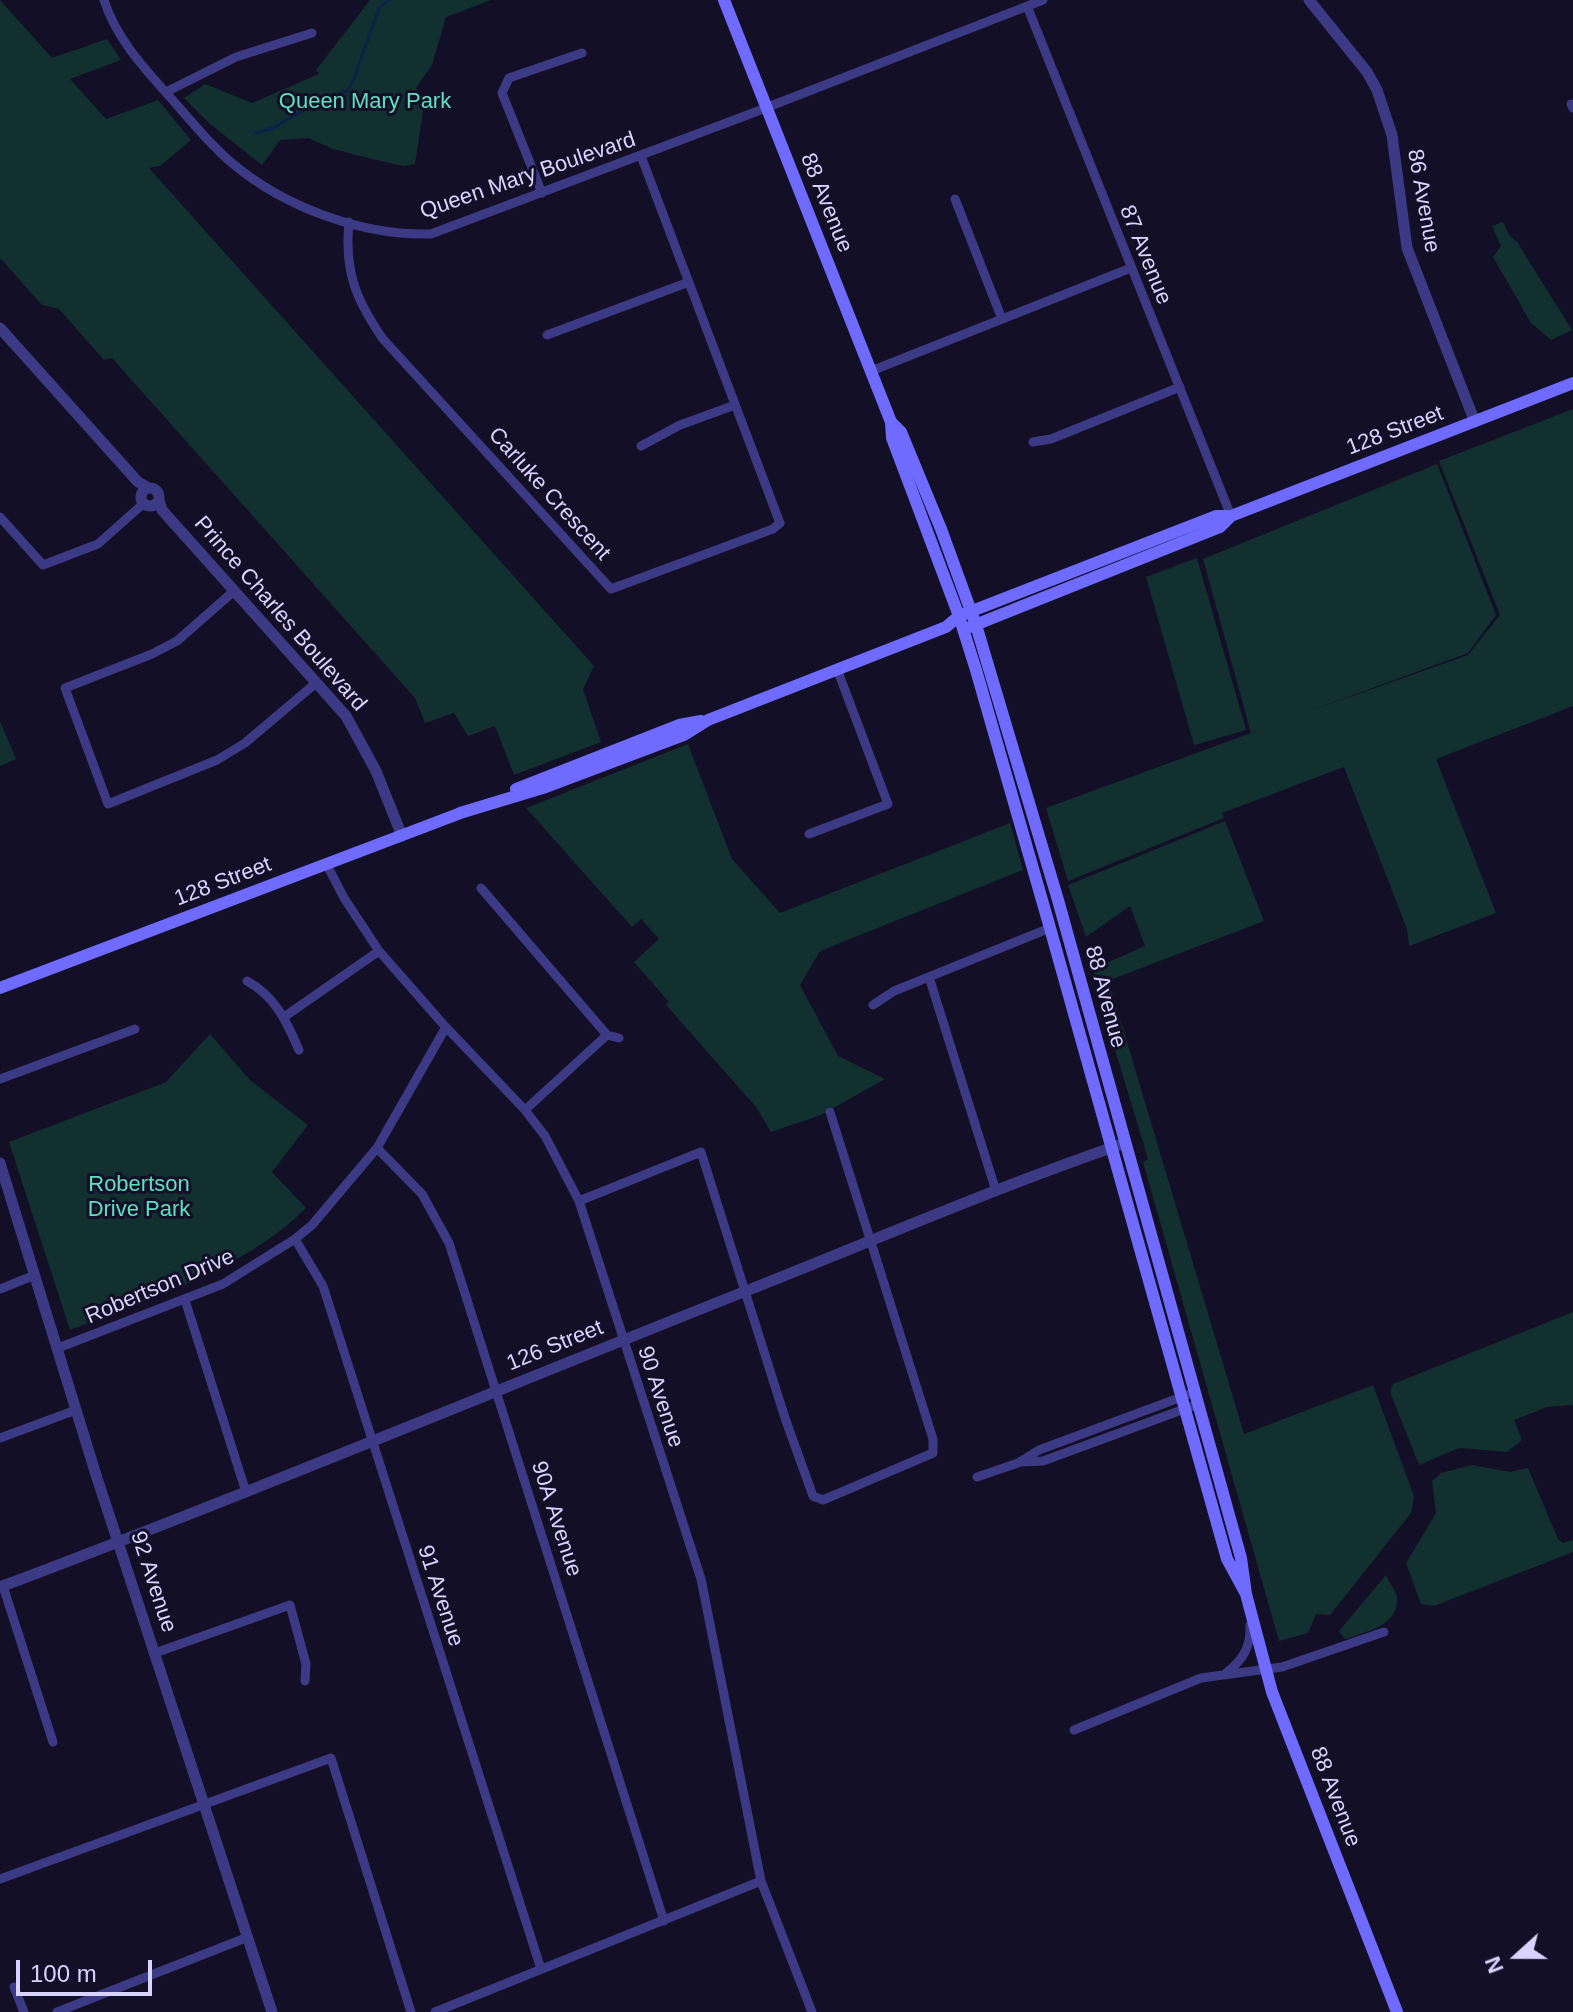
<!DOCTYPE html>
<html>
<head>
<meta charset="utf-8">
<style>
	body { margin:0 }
	#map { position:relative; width:1573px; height:2012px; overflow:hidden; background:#130f26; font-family:Arial,sans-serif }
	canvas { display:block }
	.north { position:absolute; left:1477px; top:1916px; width:80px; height:80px; -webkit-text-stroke:6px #130f26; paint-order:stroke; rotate:249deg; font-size:22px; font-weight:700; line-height:32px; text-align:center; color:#d9d4ff }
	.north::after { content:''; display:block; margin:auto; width:28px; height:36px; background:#d9d4ff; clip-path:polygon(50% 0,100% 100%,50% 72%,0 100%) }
	.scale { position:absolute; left:16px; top:1960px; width:136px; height:36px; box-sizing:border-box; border:4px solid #d9d4ff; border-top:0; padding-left:10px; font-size:24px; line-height:28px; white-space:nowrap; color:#d9d4ff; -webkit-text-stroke:6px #130f26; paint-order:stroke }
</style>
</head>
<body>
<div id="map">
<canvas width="1573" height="2012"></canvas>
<div class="north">N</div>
<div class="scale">100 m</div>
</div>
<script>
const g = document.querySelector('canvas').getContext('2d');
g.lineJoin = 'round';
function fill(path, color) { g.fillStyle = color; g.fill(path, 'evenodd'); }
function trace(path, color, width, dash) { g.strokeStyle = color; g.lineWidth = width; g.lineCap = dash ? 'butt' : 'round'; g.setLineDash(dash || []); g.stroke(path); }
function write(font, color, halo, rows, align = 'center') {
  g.font = font + ' Arial,sans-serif'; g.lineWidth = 6; g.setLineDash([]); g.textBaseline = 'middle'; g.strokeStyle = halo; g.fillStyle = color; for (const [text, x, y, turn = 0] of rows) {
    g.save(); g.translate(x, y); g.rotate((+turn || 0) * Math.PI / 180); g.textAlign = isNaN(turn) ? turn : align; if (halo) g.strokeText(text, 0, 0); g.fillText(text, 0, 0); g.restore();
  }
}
const green = new Path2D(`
	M0,0L52,58L107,39L121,60L70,79L106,119L158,100L191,140L160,166L149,168L594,666L583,689L601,742L514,775L495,726L468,736L454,713L425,723L415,698L112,358L104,360L59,309L42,305L0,258Z
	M370,0H491L446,17L432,65L416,88L423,111L415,164L403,166L364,157L333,149L308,138L280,140L262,165L210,124L184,98L205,84L252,103L319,74L316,70Z
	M1503,222L1509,235L1517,242L1572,330L1551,340L1531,323L1493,257L1501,246L1492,226Z
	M1573,409V706L1436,759L1496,913L1409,946L1407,929L1344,767L1222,813L1224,818L1068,881L1046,808L1251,733L1203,559L1437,464L1496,615L1468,653L1307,712L1468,655L1500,615L1439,461Z
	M1197,558L1246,730L1194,745L1146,577Z
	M0,721L16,759L0,766Z
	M688,744L732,859L780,913L1010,823L1023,870L820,951L800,985L838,1056L885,1079L821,1115L771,1132L756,1107L666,1005L669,1002L634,962L659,939L641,919L632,927L526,808Z
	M1225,821L1264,921L1097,985L1093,969L1145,946L1130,906L1086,937L1068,885Z
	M1110,985L1244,1434L1373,1385L1414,1496L1411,1513L1330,1615L1316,1614L1308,1633L1279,1641L1143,1162L1148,1159L1097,990Z
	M210,1034L250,1080L308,1125L272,1172L306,1208C246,1269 148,1299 70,1330L9,1142L166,1082Z
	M1573,1312V1405L1547,1407L1514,1420L1522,1440L1507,1452L1459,1448L1419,1465L1390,1392L1393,1384Z
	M1472,1465L1510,1472L1528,1468L1558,1539L1563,1543L1573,1540V1552L1434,1606L1421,1604L1406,1563L1436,1513L1432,1481L1441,1473Z
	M1386,1575C1389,1582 1396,1591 1397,1598C1399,1626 1365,1632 1345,1639L1339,1631Z`);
const stream = new Path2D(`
	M255,133L273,128L314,104L347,91L354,79L379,8L389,0`);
const minor = new Path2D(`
	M104,0C116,38 143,67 169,96C189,118 209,144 232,163C284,207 362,236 431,234L750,114L1043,0
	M1027,6L1231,516
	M166,92L236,57L312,33
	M1571,104L1573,108
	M542,193L502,93L509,78L582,53
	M955,199L1002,319
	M349,222C344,271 356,300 383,339L611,589L773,529L780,523L641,156
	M547,335L689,282
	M871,371L1131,268
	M1033,442L1051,439L1180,387
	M641,446L680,425L735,405
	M0,517L43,565L98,544L144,503
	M234,591L177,641L152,654L65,688L108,804L217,760L245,743L316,683
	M809,834L888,804L837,669
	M327,865L344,898L379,951L443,1024L525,1110L545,1136L579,1201L701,1579L761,1881L812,2012
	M481,888L607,1035L525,1110
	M929,977L996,1191
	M247,981C275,996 287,1022 299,1050
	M873,1005L894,991L1050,928
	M284,1017L379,951
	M607,1035L619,1038
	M0,1079L135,1029
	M377,1148L422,1194L449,1243L664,1921
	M579,1201L701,1152L785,1418L813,1496L823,1500L933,1453V1439L830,1112
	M295,1239L323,1286L541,1969
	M0,1289L35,1275
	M185,1300L246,1492
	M58,1348L223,1284L295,1239L312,1225L377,1148L446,1027
	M0,1438L76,1410
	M1021,1462L1043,1461L1198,1404
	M977,1477L1018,1463L1039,1450L1195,1392
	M3,1586L53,1742
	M155,1653L290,1605L306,1664L305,1681
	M1226,1673C1243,1660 1251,1647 1250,1625
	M1074,1730L1201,1678L1282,1667L1384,1632
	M0,1879L331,1758L411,2012
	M14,1987L24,2012
	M57,2012L248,1937
	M435,2012L761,1881`);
const tertiary = new Path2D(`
	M1309,0L1367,72L1377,90L1392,135L1407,248L1475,422
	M0,328L138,482L149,488
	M141 497a9 9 0 1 1 18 0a9 9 0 1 1-18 0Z
	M159,500L162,510L346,716L376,771L402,836
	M0,1163L97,1478L272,2012
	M0,1587C250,1493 497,1390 746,1291C872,1241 997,1187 1125,1143`);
const secondary = new Path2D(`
	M724,0L891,422L892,438L959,616L976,670L1050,928L1227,1559L1246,1594
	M891,422L901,432L941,529L976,625L1058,900L1241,1558L1246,1594L1272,1692L1397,2012
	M970,627L1220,527L1231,516
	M516,789L679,725L701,721
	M460,813L546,787L684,735L708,720L946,627L959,616L1216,516H1231L1573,383
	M0,988L466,811`);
const parkNames = [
	["Queen Mary Park",365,102],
	["Robertson",139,1185],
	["Drive Park",139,1210]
];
const streetNames = [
	["Queen Mary Boulevard",528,176,-19],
	["86 Avenue",1423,201,80],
	["88 Avenue",826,203,68],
	["87 Avenue",1145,255,68],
	["128 Street",1395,431,-21],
	["Carluke Crescent",549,494,48],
	["Prince Charles Boulevard",280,614,49],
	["128 Street",223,882,-21],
	["88 Avenue",1105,997,75],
	["Robertson Drive",160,1287,-23],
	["126 Street",555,1346,-22],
	["90 Avenue",660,1397,72],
	["90A Avenue",556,1519,72],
	["92 Avenue",153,1582,72],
	["91 Avenue",440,1596,72],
	["88 Avenue",1335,1797,69]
];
fill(green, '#12302f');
trace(stream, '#0c2248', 3);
trace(minor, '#3d3a85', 9);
trace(tertiary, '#3d3a85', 11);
trace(secondary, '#6f6bff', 12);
write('22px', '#5fe0c0', '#130f26', parkNames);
write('22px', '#d9d4ff', '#130f26', streetNames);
</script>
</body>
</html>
